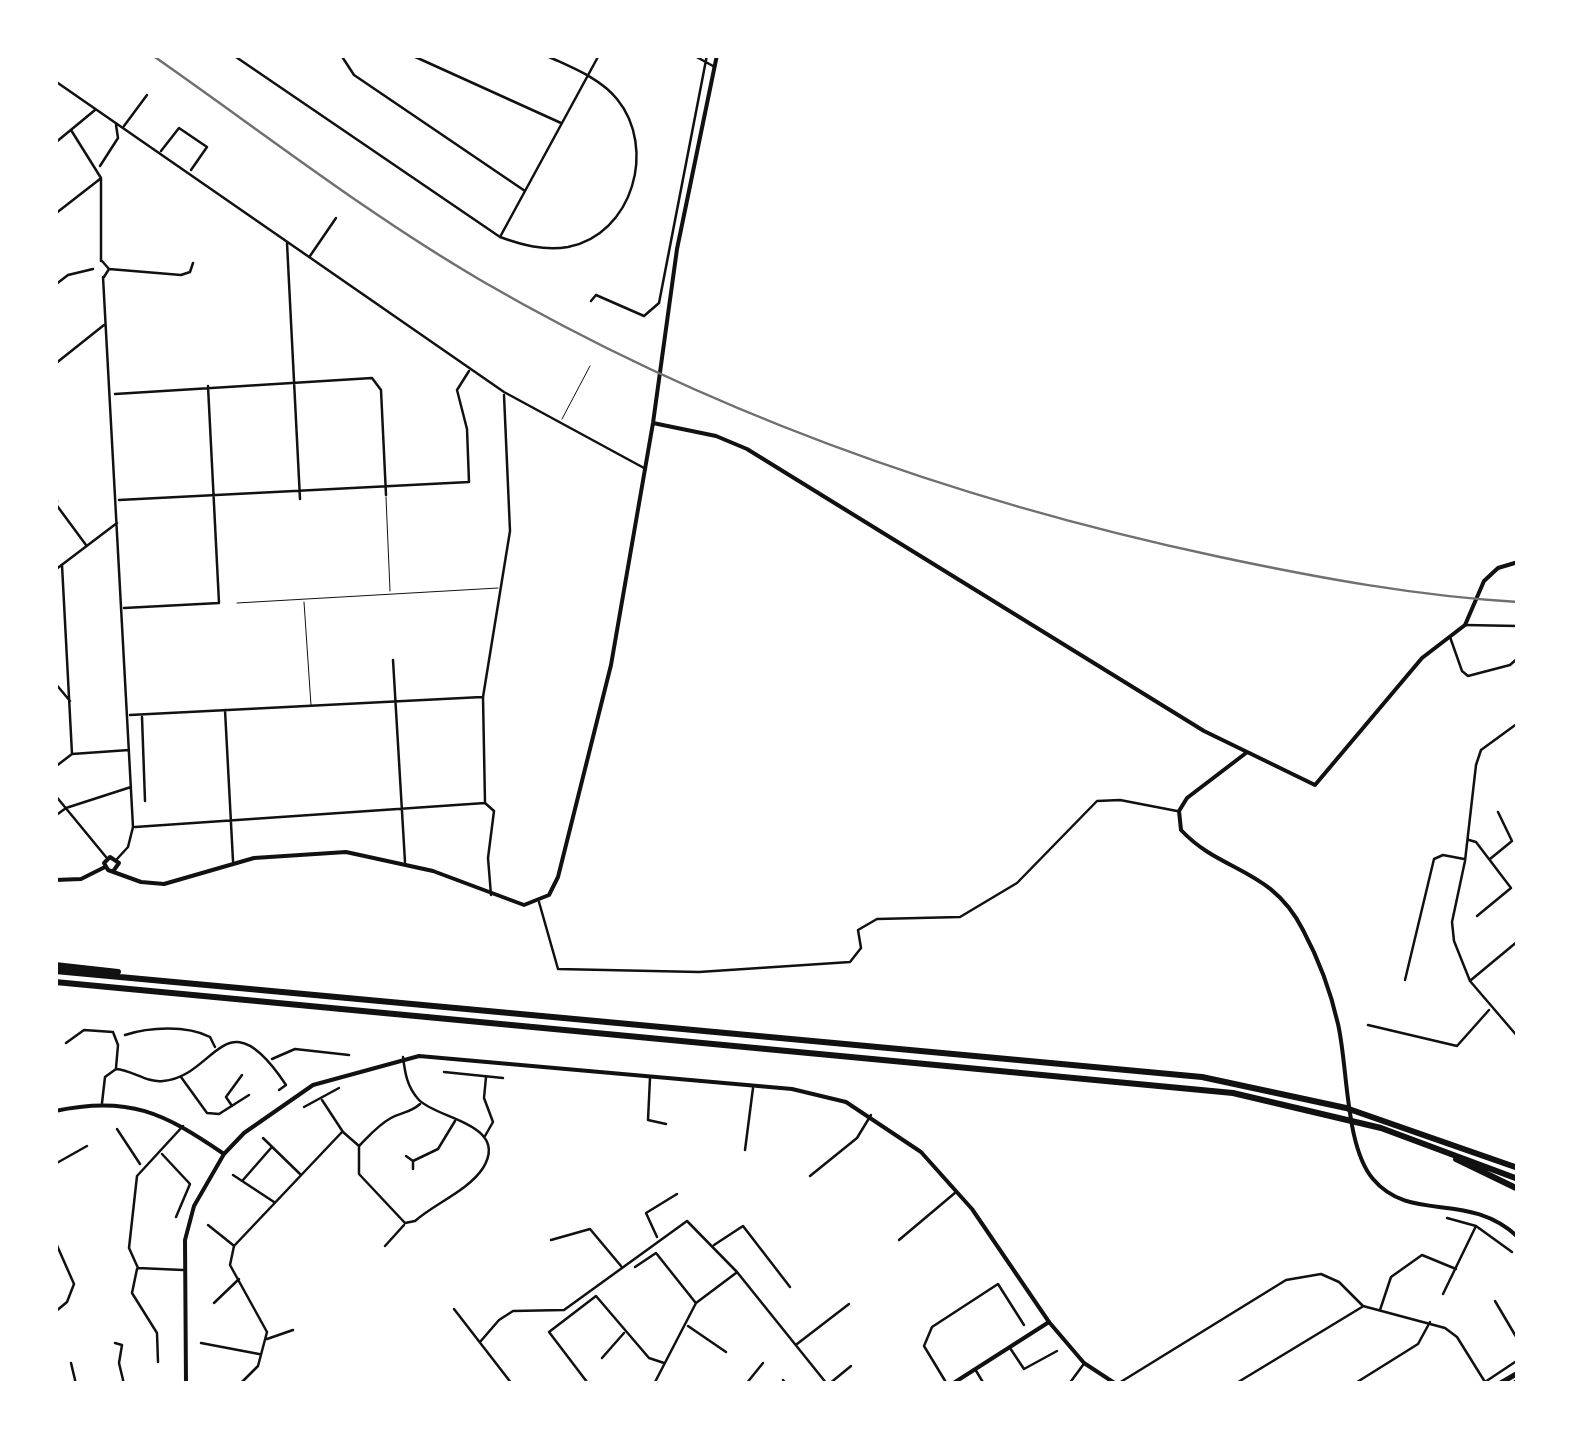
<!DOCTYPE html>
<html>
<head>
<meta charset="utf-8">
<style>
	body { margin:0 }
	#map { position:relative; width:1573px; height:1439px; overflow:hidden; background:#fff; font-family:Poppins,sans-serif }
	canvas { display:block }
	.frame { position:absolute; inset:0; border:58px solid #fff; pointer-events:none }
</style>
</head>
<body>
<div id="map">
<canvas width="1573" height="1439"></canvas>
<div class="frame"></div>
</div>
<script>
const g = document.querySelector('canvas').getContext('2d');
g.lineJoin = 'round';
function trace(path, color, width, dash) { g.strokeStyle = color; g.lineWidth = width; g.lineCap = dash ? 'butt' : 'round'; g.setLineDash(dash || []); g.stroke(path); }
const service = new Path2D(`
	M562,419L590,366
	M386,497L390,591
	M304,602L311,705
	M237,603L498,588`);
const minor = new Path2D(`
	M233,55L500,237C522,245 544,251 568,247C633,234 657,148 617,99C599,77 570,67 545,55
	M341,55L354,75L525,191
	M411,55L561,123
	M693,55L713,66
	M55,81L504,392L644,468
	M124,126L147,95
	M71,130L101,178V261
	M55,143L95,110
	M161,151L179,128L207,147L191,170
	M100,166L118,138L116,125
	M55,214L100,179
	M500,237L599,55
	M287,243L300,499
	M310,256L336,218
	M102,261L109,269L104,277
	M109,269L181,275L190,272L193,263
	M103,277L133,827L128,847L117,859
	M55,285L68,275L93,269
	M591,301L596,295L644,316L659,303L707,55
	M55,364L104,325
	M115,394L372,378L381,390L386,495
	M55,473L57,502
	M119,500L469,482L467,429L457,390L469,371
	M55,503L86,545
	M62,565L72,754
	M55,570L117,523
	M124,608L219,603L208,386
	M1465,625L1518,626
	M1450,637L1462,671L1468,676L1510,665L1518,658
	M393,660L405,862
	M55,683L70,701
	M225,710L233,861
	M130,715L482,697
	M142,717L145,801
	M1518,723L1481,750L1476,765L1465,861L1452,922L1454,941L1470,981L1518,1037
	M55,767L72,754L129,750
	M55,795L106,857
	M55,816L66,808L131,787
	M135,827L485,803
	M1469,840L1476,842L1511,888L1477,916
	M1490,859L1512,841L1498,812
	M491,895L488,858L494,811L485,803L483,697L510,531L504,395
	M539,902L558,969L699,972L850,962L861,948L858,930L877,919L960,917L1017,883L1097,801L1120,800L1177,811
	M1405,980L1434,859L1443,855L1464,859
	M1471,980L1518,941
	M1368,1025L1457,1046L1489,1010
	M125,1035C149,1027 187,1025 210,1037L215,1047
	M66,1043L84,1030L113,1032L118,1045L116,1068
	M272,1059L295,1049L349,1055
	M444,1072L503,1078
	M181,1077L207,1113L219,1114L249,1095
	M650,1078L648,1120L666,1124
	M322,1100L343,1132L359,1146V1174L405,1223L415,1221C434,1204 469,1190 483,1168C510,1124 437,1119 419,1100C407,1087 405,1073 403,1057
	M102,1103L105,1077L116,1069C132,1070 147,1083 163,1081C216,1077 225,993 286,1085L279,1090
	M232,1106L226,1097L242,1075
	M304,1107L339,1088
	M183,1126L137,1176L129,1248L138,1268L183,1270
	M117,1129L140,1164
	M485,1136L493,1122L484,1098L486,1077
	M263,1138L301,1175
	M359,1146C369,1136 378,1125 391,1118C402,1112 410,1113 420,1104
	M745,1150L753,1088
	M162,1154L190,1184L176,1217
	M406,1156L413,1161V1169
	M413,1161L438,1149L455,1121
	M55,1164L87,1146
	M233,1175L274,1202
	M810,1176L857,1138L871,1115
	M243,1180L271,1148
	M1447,1218L1476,1226L1512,1252
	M208,1225L233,1245
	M657,1237L646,1213L677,1194
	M551,1240L590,1229L621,1266
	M899,1240L956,1192
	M55,1241L74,1284L67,1302L55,1312
	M714,1245L743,1226L790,1287
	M385,1246L404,1225
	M1518,1248V1256
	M635,1267L656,1253L695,1302
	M137,1269L132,1293L157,1333L158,1362
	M1443,1294L1476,1226
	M1495,1301L1518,1340
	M214,1303L239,1279
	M454,1309L512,1384
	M1380,1310L1391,1277L1422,1255L1456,1269
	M688,1326L726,1352
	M267,1339L293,1330
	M480,1342L499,1320L513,1311L564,1310L687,1221L737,1272L827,1384
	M115,1343L122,1345L119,1363L124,1384
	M201,1343L259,1354
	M797,1344L849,1304
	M1010,1348L1024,1369L1057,1351
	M602,1358L624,1333
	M71,1363L76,1384
	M975,1369L984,1384
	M783,1380L786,1384
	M587,1382L549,1332L596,1296L649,1358L664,1363
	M1119,1383L1286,1280L1321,1274L1339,1282L1363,1306L1445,1328L1457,1337L1485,1382
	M240,1384L258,1366L267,1332L230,1265L234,1246L342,1132
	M654,1384L696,1303L736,1273
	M746,1384L763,1363
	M829,1384L851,1366
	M947,1384L924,1346L932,1327L998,1284L1024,1325
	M1069,1384L1083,1365
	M1235,1384L1362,1307
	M1354,1384L1418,1344L1430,1322
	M1482,1384L1518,1360`);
const tertiary = new Path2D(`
	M653,423L716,436L747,449L1204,731L1315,785L1422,658L1465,625L1484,581L1498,568L1518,562
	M1246,753L1187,798L1179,811L1181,830C1221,873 1271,867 1303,930C1318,958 1331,993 1338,1024C1348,1067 1345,1146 1373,1179C1411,1224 1468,1190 1518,1237
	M114,870L119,863L110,857L104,863L108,870L141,882L164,884L254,858L346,852L433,871L524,905L549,895L558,877L611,665L653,423L677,249L717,55
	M55,880L81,879L105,867
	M55,1111C129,1095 164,1113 224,1154
	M186,1384L185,1240L194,1206L224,1154L244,1133L313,1085L419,1056L792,1089L846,1102L921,1152L972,1209L1049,1322`);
const secondary = new Path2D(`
	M952,1384L1049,1322L1084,1363L1116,1384`);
const primary = new Path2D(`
	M1499,1384L1518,1373
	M1513,1384L1518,1381`);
const motorway = new Path2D(`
	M55,965L118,972
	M55,971L1202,1077L1346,1108L1518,1168
	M55,982L1233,1093L1381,1128L1518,1179
	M1456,1159L1518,1189`);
const rail = new Path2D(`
	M152,55C261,131 367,214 482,281C711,414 961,502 1220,557C1319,578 1417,596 1518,602`);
trace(service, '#111', 1);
trace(minor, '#111', 2.5);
trace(tertiary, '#111', 4);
trace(secondary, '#111', 4);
trace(primary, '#111', 5);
trace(motorway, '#111', 6);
trace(rail, '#707070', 2.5);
</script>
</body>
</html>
